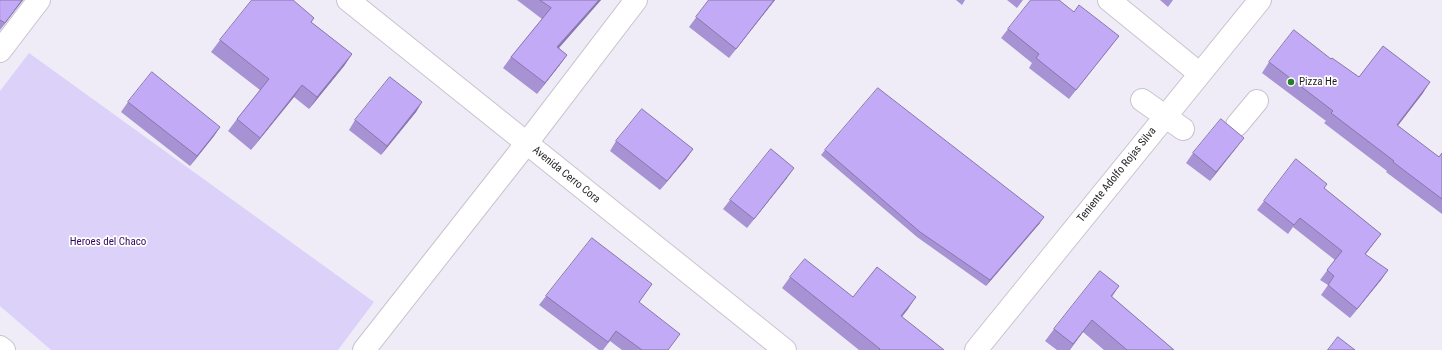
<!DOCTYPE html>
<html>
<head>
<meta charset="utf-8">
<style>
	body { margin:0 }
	canvas { display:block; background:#efecf7 }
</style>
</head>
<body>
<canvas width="1442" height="350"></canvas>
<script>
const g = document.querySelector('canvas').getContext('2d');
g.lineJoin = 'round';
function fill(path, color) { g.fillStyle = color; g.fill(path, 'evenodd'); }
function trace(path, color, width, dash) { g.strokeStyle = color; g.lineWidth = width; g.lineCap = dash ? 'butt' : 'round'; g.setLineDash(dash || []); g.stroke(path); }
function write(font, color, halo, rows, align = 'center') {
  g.font = font + ' "Roboto Condensed",sans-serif'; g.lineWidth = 3.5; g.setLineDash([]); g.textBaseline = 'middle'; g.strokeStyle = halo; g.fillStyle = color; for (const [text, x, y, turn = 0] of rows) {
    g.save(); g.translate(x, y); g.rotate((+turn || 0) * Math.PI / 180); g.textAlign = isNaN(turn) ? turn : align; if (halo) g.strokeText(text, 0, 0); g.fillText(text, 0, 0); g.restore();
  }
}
const green = new Path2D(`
	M29,53L374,302L338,350H51L0,306V91Z`);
const street = new Path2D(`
	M348,0L785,350
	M1109,0L1200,74
	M0,51L39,0
	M1142,100L1183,129
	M1237,125L1257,101
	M0,347L4,350
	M364,350L526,144L636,0
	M976,350L1260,0`);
const wall = new Path2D(`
	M0,0H23L0,30Z
	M517,0H601L559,48L567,55L559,66L537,94L503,68L511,57L542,19Z
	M709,0H775L729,58L689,27Z
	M956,0H965L962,5Z
	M1007,0H1023L1017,8Z
	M1160,0H1173L1168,7Z
	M1074,12L1119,36L1112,45L1069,99L1029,68L1032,63L1001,38L1008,29Z
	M314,18L311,22L352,54L344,66L309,109L294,97L251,150L228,131L237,119L260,90L211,52L220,40Z
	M1331,59L1359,77L1423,93L1397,126L1439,157L1442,153V214L1386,172L1387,171L1324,123L1326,121L1262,73L1269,62Z
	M128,102L220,127L214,136L190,166L121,112Z
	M422,102L416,112L381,155L349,130L355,120Z
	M616,141L693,149L686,159L660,190L610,151Z
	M1237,147L1210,181L1186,163L1193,153Z
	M825,150L1040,223L986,286L917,237L821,155Z
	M787,178L747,228L723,209L730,200Z
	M1324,188L1381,234L1365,255L1388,270L1381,280L1350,318L1321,295L1328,285L1320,280L1335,260L1293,227L1288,234L1257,210L1264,201Z
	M790,277L853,297L908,309L902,317L944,350H859L782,288Z
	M652,284L639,302L668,350H622L610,341L603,350H599L539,305L546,296Z
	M1119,286L1112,297L1174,350H1104L1083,332L1070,350H1057L1045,341L1054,329Z`);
const shadedWall = new Path2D(`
	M22,0H23L0,30L5,23Z
	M599,0H601L549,59L557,47Z
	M774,0H775L729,58L736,49Z
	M352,54L344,66L309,109L317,97Z
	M567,55L559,66L537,94L545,83Z
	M1430,82L1423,93L1390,136L1397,125Z
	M302,85L294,97L251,150L260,138Z
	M422,102L416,112L381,155L387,146Z
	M220,127L214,136L190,166L197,156Z
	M1244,138L1237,147L1210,181L1216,172Z
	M693,149L686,159L660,190L667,181Z
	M794,168L787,178L747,228L754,219Z
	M1044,217L1040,223L986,286L990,280Z
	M1381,234L1374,243L1358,264L1365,254Z
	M1388,270L1381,280L1350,318L1357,309Z
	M916,297L908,309L893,327L901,316Z
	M1092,320L1083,332L1069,350L1073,344Z`);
const building = new Path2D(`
	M0,0H22L5,23L0,20Z
	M252,0H293L314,18L311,22L352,54L317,97L302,85L260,138L237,119L269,79L220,40Z
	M540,0H599L557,47L567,55L545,83L511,57L551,8Z
	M709,0H774L736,49L696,17Z
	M1031,0H1059L1074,12L1079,5L1119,36L1076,90L1036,58L1039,54L1008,29Z
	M1294,30L1331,59L1332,58L1359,77L1383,46L1430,82L1397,125L1439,157L1442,153V199L1393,162L1394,161L1331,113L1333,111L1269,62Z
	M152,72L220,127L197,156L128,102Z
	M390,77L422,102L387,146L355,120Z
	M878,88L1044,217L990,280L920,232L825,150Z
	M642,109L693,149L667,181L616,141Z
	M1221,119L1244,138L1216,172L1193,153Z
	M771,149L794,168L754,219L730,200Z
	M1296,159L1327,184L1324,188L1381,234L1365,254L1388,270L1357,309L1328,285L1334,276L1327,270L1342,251L1300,218L1294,225L1264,201Z
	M592,238L652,284L639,302L680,334L668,350H642L616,331L608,342L546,296Z
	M805,259L853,297L877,267L916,297L901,316L944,350H879L880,349L790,277Z
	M1100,271L1119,286L1111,296L1174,350H1127L1092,320L1073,344L1054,329Z
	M1338,337L1355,350H1328Z`);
const markers = [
	[1291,82,4,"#287d2a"]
];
const poiNames = [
	["Pizza He",1299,82]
];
const streetNames = [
	["Avenida Cerro Cora",566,175,39],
	["Teniente Adolfo Rojas Silva",1117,175,-51]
];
const parkNames = [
	["Heroes del Chaco",108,242]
];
fill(green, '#dcd1f9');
trace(street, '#c7c4cf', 24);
trace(street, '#fff', 22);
fill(wall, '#a792d4');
fill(shadedWall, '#8877ad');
fill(building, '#c2aaf7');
trace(building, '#8877ad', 1);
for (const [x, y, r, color] of markers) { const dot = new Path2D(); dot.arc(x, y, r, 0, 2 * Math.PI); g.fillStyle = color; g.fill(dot); trace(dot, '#fff', 1.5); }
write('11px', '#1f1e22', '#fff', poiNames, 'left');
write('11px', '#1f1e22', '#fff', streetNames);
write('11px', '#350863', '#fff', parkNames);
</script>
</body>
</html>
